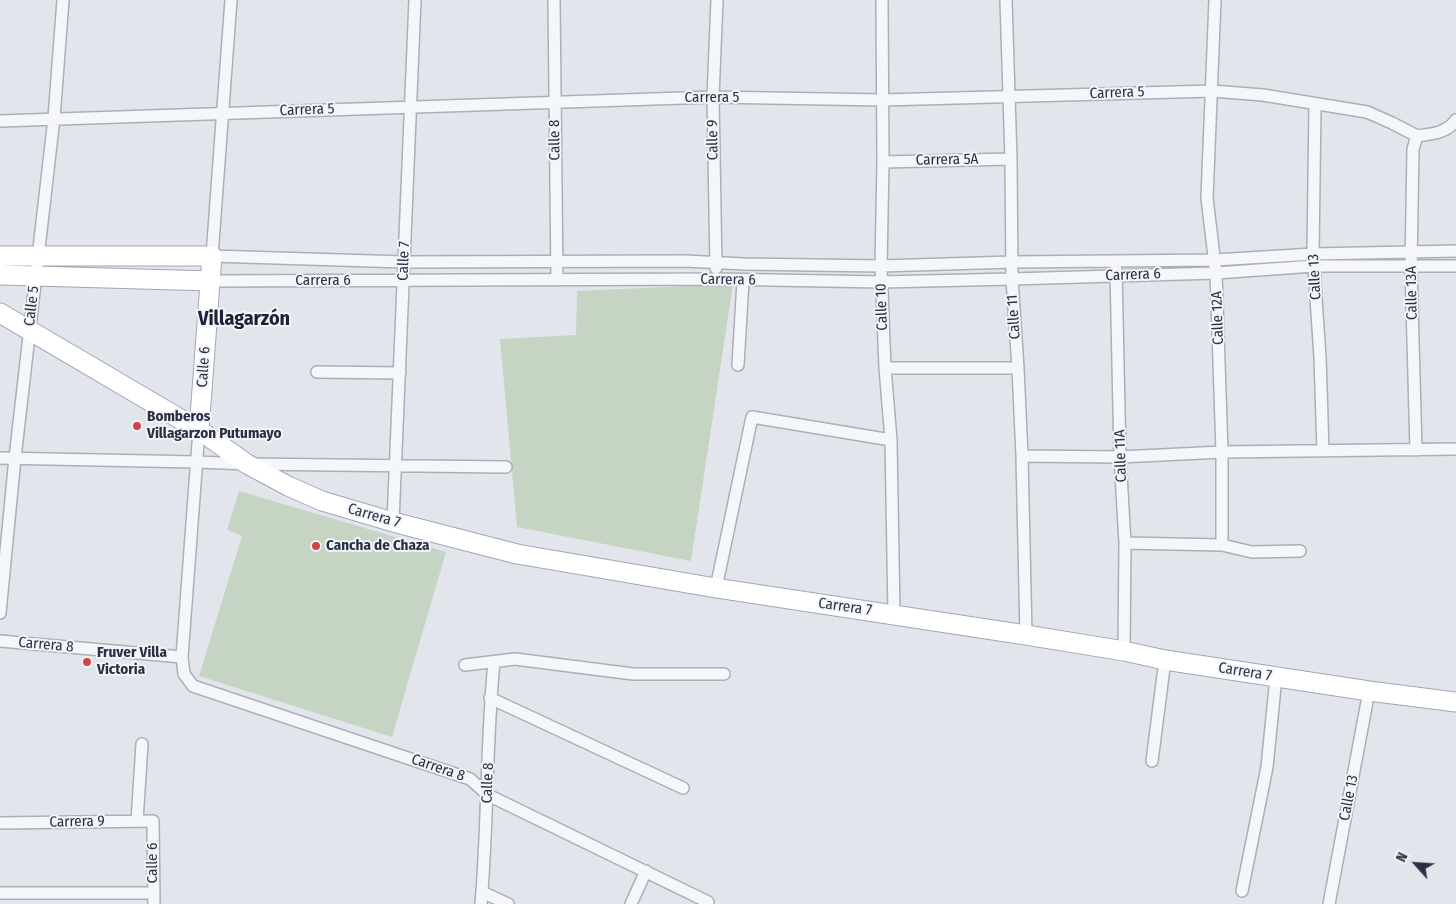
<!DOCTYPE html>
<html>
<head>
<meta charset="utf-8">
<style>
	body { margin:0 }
	#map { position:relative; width:1456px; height:904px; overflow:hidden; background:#e2e5eb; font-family:"Fira Sans Condensed",sans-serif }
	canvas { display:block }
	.north { position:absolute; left:1391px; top:839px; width:50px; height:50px; -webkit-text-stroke:4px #f2f4f8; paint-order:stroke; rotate:296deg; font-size:14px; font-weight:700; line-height:20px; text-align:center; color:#2a3044 }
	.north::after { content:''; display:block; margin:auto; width:18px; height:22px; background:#2a3044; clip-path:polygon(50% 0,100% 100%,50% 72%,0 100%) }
</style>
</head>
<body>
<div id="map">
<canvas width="1456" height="904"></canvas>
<div class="north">N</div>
</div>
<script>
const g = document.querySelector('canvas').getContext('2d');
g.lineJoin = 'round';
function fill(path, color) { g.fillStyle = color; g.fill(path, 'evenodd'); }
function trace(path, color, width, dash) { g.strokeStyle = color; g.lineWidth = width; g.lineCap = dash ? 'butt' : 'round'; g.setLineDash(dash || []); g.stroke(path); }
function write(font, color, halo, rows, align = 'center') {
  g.font = font + ' "Fira Sans Condensed",sans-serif'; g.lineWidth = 4; g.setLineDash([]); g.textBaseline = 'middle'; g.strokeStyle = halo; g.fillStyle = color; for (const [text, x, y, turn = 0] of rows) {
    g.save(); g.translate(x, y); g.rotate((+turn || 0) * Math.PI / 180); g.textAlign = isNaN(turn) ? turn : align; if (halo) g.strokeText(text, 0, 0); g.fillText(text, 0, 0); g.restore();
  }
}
const green = new Path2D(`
	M733,284L691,561L517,527L500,339L576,335L577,291Z
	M239,491L446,552L392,737L199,676L242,536L227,530Z`);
const minor = new Path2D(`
	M231,0L212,256L404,262L685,261L744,264L881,266L1012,262L1215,260L1313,254L1456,251
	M554,0L557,280
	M882,0L883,162L881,266L885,368L891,440L894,614
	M1006,0L1011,159L1012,279L1018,368L1022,456L1026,635
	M1215,0L1207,198L1216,273L1222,452V545
	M1315,104L1313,254L1320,357L1323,451
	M0,121L713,97L883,100L1212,91L1263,95L1367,112L1392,123L1417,136
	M1417,136C1432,134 1447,133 1456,120
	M883,162L1011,159
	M716,268L713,97L717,0
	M1116,270L1120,457L1125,543L1124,651
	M211,281L717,279L881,282L1012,279L1216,273L1314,266H1456
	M738,365L743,281
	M885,368H1018
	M317,372L400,373
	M199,430L182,657L184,674L193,686L470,779L488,795L708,902
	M1416,450L1411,267L1413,149L1417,136
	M1022,456L1120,457L1222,452L1456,449
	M0,458L197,462L247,464L506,467
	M393,522L415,0
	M1125,543L1222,545L1252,552L1300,551
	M716,588L752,417L891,440
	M0,613L15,458L54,118L63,0
	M0,641L182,657
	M465,665L515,659L633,674H724
	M490,698L683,788
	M1152,761L1165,660
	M137,821L142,744
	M0,823L153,821L154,904
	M1242,891L1267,767L1276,677
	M482,892L508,904
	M0,893H154
	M481,904C488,823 486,742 494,662
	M631,904L646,871
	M1329,904L1369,691`);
const primary = new Path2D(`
	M0,256H212L199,430
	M0,275L211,281
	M0,313L199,430L247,464L288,486L322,501L393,522L517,554L716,588L1026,635L1124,651L1165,660L1369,691L1456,702`);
const markers = [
	[137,426,5,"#d34548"],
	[316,546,5,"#d34548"],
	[87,662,5,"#d34548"]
];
const streetNames = [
	["Carrera 5",1117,93,-2],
	["Carrera 5",712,98],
	["Carrera 5",307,110,-2],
	["Calle 8",555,140,-91],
	["Calle 9",713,140,-91],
	["Carrera 5A",947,160,-1],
	["Calle 7",404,261,-88],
	["Carrera 6",1133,275,-2],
	["Calle 13",1315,277,-93],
	["Carrera 6",728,280,1],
	["Carrera 6",323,281],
	["Calle 13A",1412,293,-91],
	["Calle 5",32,306,-84],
	["Calle 10",882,307,-92],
	["Calle 11",1014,317,-94],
	["Calle 12A",1218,318,-92],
	["Calle 6",204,367,-86],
	["Calle 11A",1121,456,-92],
	["Carrera 7",374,516,16],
	["Carrera 7",845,607,8],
	["Carrera 8",46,645,5],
	["Carrera 7",1245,672,9],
	["Carrera 8",438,768,19],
	["Calle 8",488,783,-88],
	["Calle 13",1349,798,-79],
	["Carrera 9",77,822,-1],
	["Calle 6",153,863,-90]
];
const poiNames = [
	["Bomberos",147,417],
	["Villagarzon Putumayo",147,434],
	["Cancha de Chaza",326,546],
	["Fruver Villa",97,653],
	["Victoria",97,670]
];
const districtNames = [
	["Villagarzón",244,319]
];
fill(green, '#c6d5c3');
trace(minor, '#abafb9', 14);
trace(primary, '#a1a7b7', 21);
trace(minor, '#f5f6f9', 11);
trace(primary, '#fff', 19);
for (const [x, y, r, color] of markers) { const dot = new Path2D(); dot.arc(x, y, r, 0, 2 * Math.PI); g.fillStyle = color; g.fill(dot); trace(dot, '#f2f4f8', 2); }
write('15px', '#2a3044', '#f2f4f8', streetNames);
write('bold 15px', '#2a3044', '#f2f4f8', poiNames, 'left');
write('bold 20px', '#1c2135', '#f2f4f8', districtNames);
</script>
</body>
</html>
